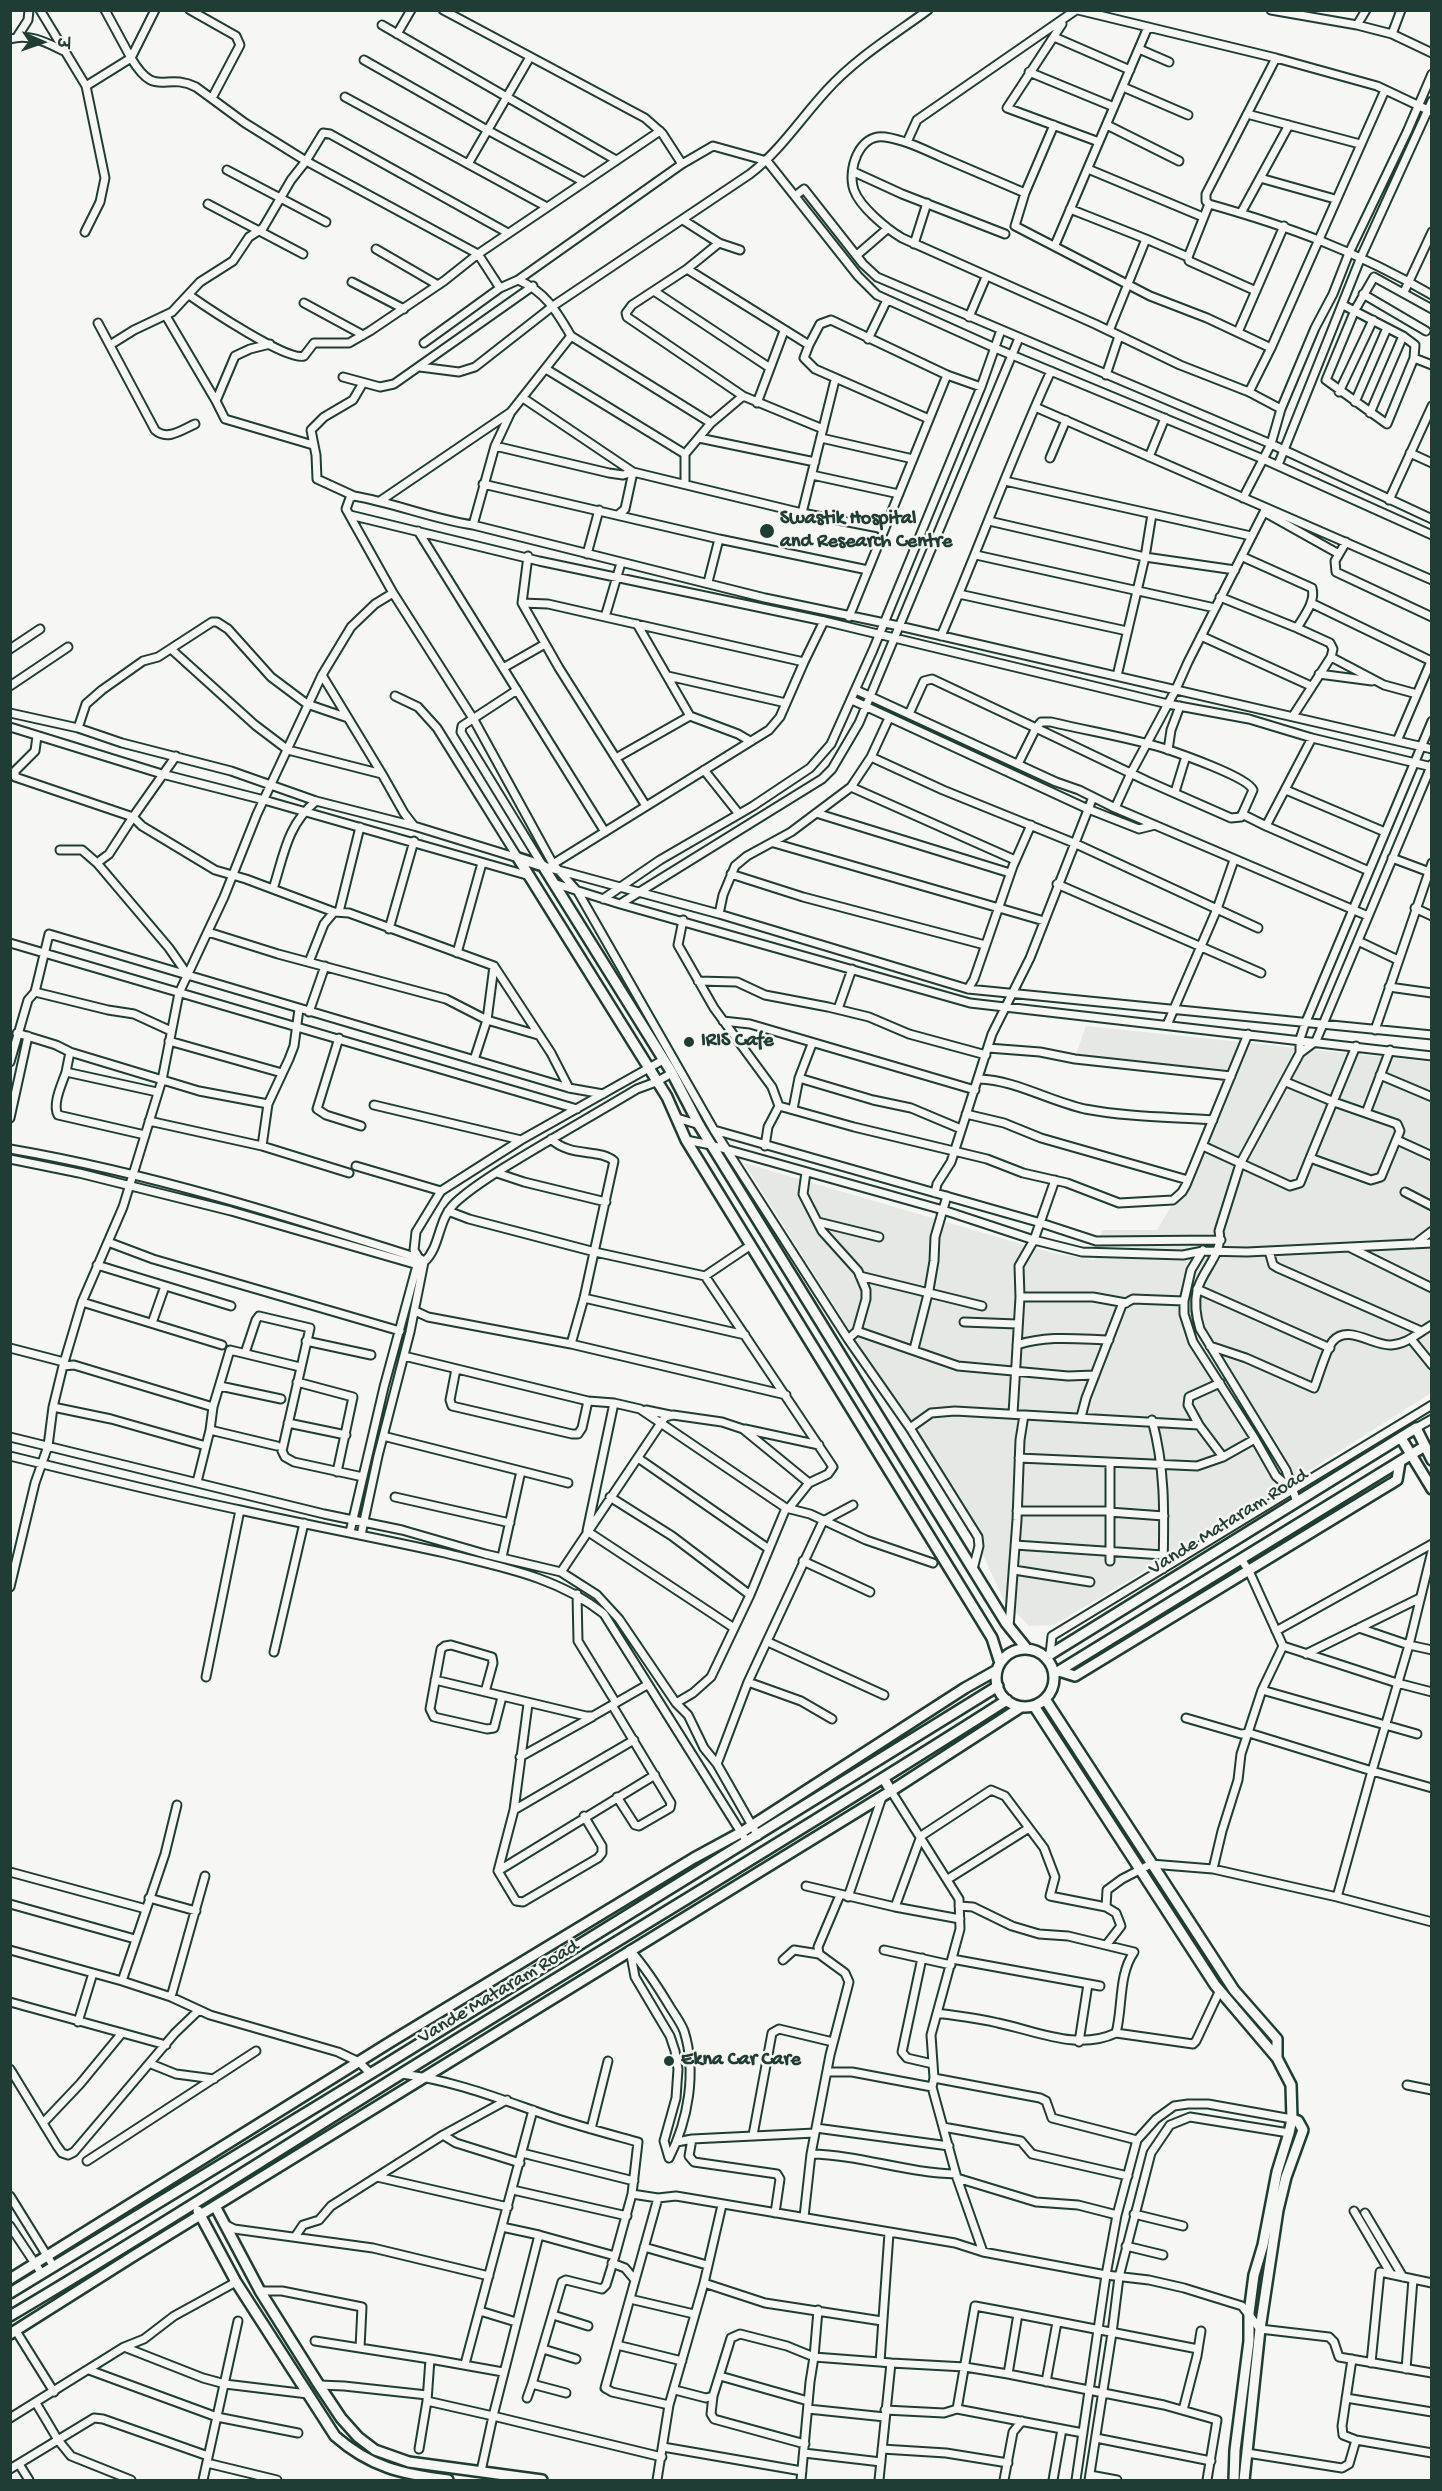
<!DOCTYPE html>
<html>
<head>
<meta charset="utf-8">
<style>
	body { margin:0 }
	#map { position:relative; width:1442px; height:2491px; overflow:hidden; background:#f6f6f2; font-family:"Gochi Hand","Playpen Sans Deva",sans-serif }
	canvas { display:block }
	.frame { position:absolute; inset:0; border:12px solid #1f3d34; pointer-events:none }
	.north { position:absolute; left:12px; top:12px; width:60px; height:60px; -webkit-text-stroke:4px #f6f6f2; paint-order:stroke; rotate:92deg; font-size:16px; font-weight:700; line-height:24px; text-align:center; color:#1f3d34 }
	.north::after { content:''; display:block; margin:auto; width:21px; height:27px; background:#1f3d34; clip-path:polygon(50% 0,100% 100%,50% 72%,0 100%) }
</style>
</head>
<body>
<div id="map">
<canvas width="1442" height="2491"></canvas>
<div class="frame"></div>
<div class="north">उ</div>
</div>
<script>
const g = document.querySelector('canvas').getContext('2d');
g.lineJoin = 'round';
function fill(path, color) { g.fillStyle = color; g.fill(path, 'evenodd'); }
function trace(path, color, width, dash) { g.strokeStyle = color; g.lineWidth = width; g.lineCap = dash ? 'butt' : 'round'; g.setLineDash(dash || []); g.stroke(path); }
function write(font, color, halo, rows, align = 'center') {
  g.font = font + ' "Gochi Hand",sans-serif'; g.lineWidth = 5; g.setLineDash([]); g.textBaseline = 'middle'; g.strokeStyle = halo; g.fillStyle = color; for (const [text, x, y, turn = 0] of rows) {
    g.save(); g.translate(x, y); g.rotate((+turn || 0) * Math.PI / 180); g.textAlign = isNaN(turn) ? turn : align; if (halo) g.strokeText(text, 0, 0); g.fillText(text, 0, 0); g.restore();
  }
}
const built = new Path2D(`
	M1086,1026L1431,1062V1393L1261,1501L1054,1625L1029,1626L1004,1600L982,1553V1539L744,1163L1052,1253L1095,1260L1102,1230H1157L1171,1206L1227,1070L1076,1054Z`);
const street = new Path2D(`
	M40,10L86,86
	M105,10L131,58
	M190,10L236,36L240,45L212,98
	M443,10L645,118L662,133L682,164L713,146L767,161L858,276L877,295L995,348L1263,459L1432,535
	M1078,10L1276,58L1377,86L1432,112
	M1271,10L1357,25L1392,34L1432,53
	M1062,24L1007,108L1099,142
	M382,25L616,160
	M1357,25L1366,10
	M397,34L411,10
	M1392,34L1401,10
	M17,37L28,20L29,10
	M1054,37L1130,70
	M10,39C30,33 47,43 64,51
	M1139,49L1169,62
	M131,58L155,10
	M1276,58L1206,194V201L1209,204C1291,227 1358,252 1432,295
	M364,60L489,131L584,182
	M1029,72L1114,107
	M1123,87L1188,115
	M345,97L547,207
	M1247,114L1360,144
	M1107,125L1179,161
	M907,142L917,120L1076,10
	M468,164L530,57
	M1088,169L1203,217
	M227,170L326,222
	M854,172L902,194L1005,234
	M1260,178L1335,199
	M1025,193L1054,125
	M795,196L804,189L863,264L877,277L1271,444L1432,519
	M208,204L303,254
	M1209,204L1188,257L1189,261L1256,291
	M1070,209L1146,239
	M1241,213L1289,125
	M683,220L719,243L740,250
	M85,232L100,202L105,178L86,86L131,58C156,100 164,71 196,87L245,123L306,161L478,254L500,288L518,280C545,291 557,312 571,336L511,412L380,501
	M719,243L687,269L632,305L626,313L627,317L743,396L823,429
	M914,244L927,203
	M1055,245L1148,27
	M376,249L438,285
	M857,255L887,229
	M687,269L809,345L820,324L831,320L947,375L981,387
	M518,280L682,164
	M352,282L404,309
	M654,291L770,368
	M1404,292L1432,232
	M1363,294L1426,331
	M189,295C206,307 288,362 304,356L314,343H349L370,331L444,281L478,254L660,131
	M304,303L363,335
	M1343,305L1403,336L1415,345L1414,358L1432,365
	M166,316L216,401
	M969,317L986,277
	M98,323L155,430C167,441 182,430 195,424
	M1109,331L1146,239L1188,257
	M1238,332L1284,226
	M571,336L711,423
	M868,339L887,300
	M424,343L500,288
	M270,344L250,349L235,356L216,401L225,419L313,445
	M110,345L134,330L172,312L200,282L233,261L249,237L263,228L291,180L306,161L323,133L330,134L508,233
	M809,345L804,358L815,369L929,419
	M1271,348L1385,90
	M1414,358L1387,424L1326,380L1355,310L1374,277L1432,309
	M420,367L459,372L475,367L553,306L750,174C781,150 801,118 827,90C856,58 894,35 928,10
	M546,369L685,454
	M1106,375L1119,336
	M343,377L380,387L394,384L533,286
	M1249,392L1271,348L1207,318L1150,296L1015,226L1025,193C997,181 969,169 941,157C923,149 905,140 885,137C859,133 847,170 854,190C860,207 887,229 902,238L1095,324L1180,365L1249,392L1281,409
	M1339,392L1373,320
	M523,398L633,472L802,513L884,529
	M1355,402L1387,328
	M757,403L784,331
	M1035,407L1432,580
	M1370,413L1403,336
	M699,438L815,462
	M821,438L913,459
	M495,446L609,473L623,475L633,472L625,509L618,515
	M1410,453L1432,463
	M1149,457L1165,418
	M1050,458L1066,420
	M1278,465L1361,257L1432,101
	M812,475L899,494
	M1005,481L1251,536
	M483,484L719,539L868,570
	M685,484V454L711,423L743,396
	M354,496L317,479L316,455L311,430L324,417L353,400L363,383
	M1243,498L1271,444L1281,409L1315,328L1333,294L1349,253L1407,132L1432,74
	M1389,500L1432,406
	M1264,512L1339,554
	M802,513L835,380
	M350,515L539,561L824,621L1168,704L1249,719L1312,738L1432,767
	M989,521L1145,557L1235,570
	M473,525L495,446L510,414
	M418,531L605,832
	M1346,542L1335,561L1336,572L1432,617
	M587,554L599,510
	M976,555L1215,608
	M528,556L522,603L559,668L646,806
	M708,582L719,539
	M393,593L474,720L553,864L578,892L714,1130L848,1339
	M959,594L1127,631
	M1220,597L1297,628C1304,616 1316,601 1312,588L1243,557
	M522,603L548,604L605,617L621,563
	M1311,603L1431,661
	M605,617L804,662
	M849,617L947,375
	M941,636C979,548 1011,458 1051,371
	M1201,636L1311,686
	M10,649L40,629
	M171,649L255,725L288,750L382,774L404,813L414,826
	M1331,657L1384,685L1417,694
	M503,668L545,644
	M1319,674L1372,681
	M322,675L382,774
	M668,676L786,703
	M1117,676L1145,557L1152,514
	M10,686L68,647
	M517,690L462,726L461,732L543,866L719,914L968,989L1432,1035
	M856,690L1056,782L1079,790L1115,808L1368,916
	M395,696L418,707L437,728L518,858
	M852,700L1088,809L1139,829L1155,825
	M10,713L78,728L122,743L231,771L316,801L414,826L518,858
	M909,714L924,681L932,679L1036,728L1041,722H1051C1088,731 1126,737 1163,748C1178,753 1248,777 1253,790L1241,817L1231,818L1147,781L1036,728L1018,764
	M690,716L738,734L750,741
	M1293,716L1331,657L1333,649L1330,643L1297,628
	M10,727L162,774L264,800L530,876
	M78,728L86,704L102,690L143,661L158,657L212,622H217L228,629L271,677L307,704L348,718
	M37,736L35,751L15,771V777L133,817L176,756
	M1397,741L1432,659
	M1168,750L1171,730L1180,706
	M871,757L889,718
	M616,758L690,716L637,624
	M704,770L739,814
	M851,787L1015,860
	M1286,790L1385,832
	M1175,792L1186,756
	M1115,808L1131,773L1176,689L1188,662L1266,508
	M816,813L1010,873
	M1242,814L1266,826L1312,738
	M1266,826L1369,871
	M774,843L1044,921
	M60,850H82L97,863
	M1392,858L1432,873
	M553,864L769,730L780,717L804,662L824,621
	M731,874L803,897L985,945
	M553,883L620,904L822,779L832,769L859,723L1019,338
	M1057,884L1261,973
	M273,889C284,855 287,825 316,801
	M603,899L660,860L753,806L810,768L831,744L873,650L981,387L1001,330
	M620,904L970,1003L1432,1056
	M1415,908L1432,916
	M339,912L360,827
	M719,914L723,895L735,866L747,856L791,832L851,787L871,757L943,790L1074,843L1258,928
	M683,920L678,945L714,1008L772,1087L779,1106L768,1127L765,1146
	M389,929L414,841
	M208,932L278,954L446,999L487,1020L538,1035
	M1358,941L1398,960
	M10,943L577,1109
	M457,953L482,863
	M309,962L324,924L334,912
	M187,974L169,948L97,863L109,854L133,817L142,826L215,870L246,879L334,912L349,913L494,966L551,1053L569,1088
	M698,981L737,982L765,995L828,1007L869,1017L909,1034L986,1055
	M1389,987L1432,993
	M968,989L974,979L1013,866L1031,825
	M35,992L108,1010L134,1014L171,1031
	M838,1009L852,969
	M309,1012L325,966
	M723,1021L750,1024L975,1090
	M1167,1025L1217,909L1234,860
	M1375,1030L1432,863
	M17,1033L56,1045L70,1052L199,1091L268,1104
	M339,1038L317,1109L326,1115L361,1126
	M169,1041L282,1073
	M988,1048L1040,1052L1075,1059L1231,1076
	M1300,1053L1316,1041L1432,764
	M474,1060L487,1020L494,966
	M10,1062L28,1000L35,992L49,934L569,1088L603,1094
	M66,1072L70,1052
	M1380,1075L1432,1097
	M799,1078L873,1100L911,1108L961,1129
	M979,1079C1015,1080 1049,1101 1085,1109C1127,1117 1171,1117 1213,1120
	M1286,1082L1334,1102L1397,1124L1400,1131L1381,1177L1371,1180L1310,1158L1356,1046
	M374,1105L521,1140
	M779,1106L854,1127L987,1159L1023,1173L1067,1183L1119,1203L1173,1200L1182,1192L1186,1185L1248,1034
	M793,1109L799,1078L812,1044
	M1366,1113L1390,1050
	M966,1114L1004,1123L1041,1138L1188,1180
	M10,1118L28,1036
	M677,1118L700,1125
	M149,1121L262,1146L268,1104L289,1059L294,1046L299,1009
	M714,1130L1041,1223L1096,1241L1221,1240
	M145,1135L58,1115C52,1104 62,1084 66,1072L157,1092
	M551,1139C571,1158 599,1148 614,1161L584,1298L571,1344L786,1395
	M686,1140L711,1145L943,1210L1034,1240L1082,1252L1183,1255L1203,1251L1247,1252L1432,1243
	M1397,1140L1432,1156
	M262,1146L349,1173
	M1203,1146L1290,1186L1300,1183L1310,1158
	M10,1149C150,1173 286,1216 421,1259
	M10,1159L79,1173L231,1211L418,1265
	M356,1166L441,1191
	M806,1172L803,1194L822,1231L858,1271L866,1290V1299L857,1331L848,1339L910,1428L931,1413L955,1411L1199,1425L1188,1405L1189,1397L1220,1383
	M497,1173L524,1182L606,1202
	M1405,1192L1432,1206
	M935,1193L937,1184L951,1162L992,1034L1030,958L1093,797
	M448,1211L469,1219L595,1252L705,1276L751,1245
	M818,1222L879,1237
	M108,1242L153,1259L400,1331
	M1415,1244L1432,1231
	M1351,1248L1432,1288
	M1203,1250L1191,1270L1184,1301V1314L1193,1342L1255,1439L1276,1476L1291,1489
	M1269,1251L1273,1265L1278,1268L1421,1331
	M97,1265L231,1306
	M705,1276L833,1467L828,1474L809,1483L789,1508
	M860,1276L982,1306
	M1197,1289L1330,1348
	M1020,1297L1019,1266L1034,1240L1055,1180
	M584,1298L745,1335
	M82,1302L222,1345
	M415,1311L428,1317L571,1344
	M964,1322L1017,1324
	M152,1323L165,1286
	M857,1331L958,1366L1068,1376L1095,1375
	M1411,1339L1432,1365
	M306,1341L371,1355
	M1017,1345C1048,1335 1077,1339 1109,1340
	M1210,1346L1246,1358L1314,1388C1318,1378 1327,1347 1333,1341C1348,1324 1373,1346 1391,1345C1407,1344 1418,1333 1432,1325
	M10,1348L64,1362
	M914,1349L929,1290L934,1261L935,1237L947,1196
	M245,1353L256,1320L259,1316L310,1328L282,1451L285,1457L294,1462L363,1477
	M404,1356L588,1401L582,1428L578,1434H572L452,1406L450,1400L456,1369
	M63,1366L74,1365L213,1407
	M297,1382L353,1397L337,1472
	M220,1386L281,1399
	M588,1401L614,1403
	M53,1407L111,1419L206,1446
	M646,1410L670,1415
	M1013,1414L1020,1297H1093L1126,1303
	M1081,1417L1086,1398L1122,1305L1133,1299L1184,1301
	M1152,1420C1166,1471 1164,1517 1163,1569
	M288,1423L346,1435
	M1199,1425L1223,1457
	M910,1428L978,1537L979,1546L973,1569
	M1416,1428L1432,1419
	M745,1429L819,1445
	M210,1430L213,1407L230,1350L300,1367
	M383,1436L521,1471L502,1557
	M10,1437L324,1514L402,1530L485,1554L561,1572L597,1595L619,1619L676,1703L688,1715L704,1748L717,1764L758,1836
	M10,1456C87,1475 164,1494 240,1510C308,1525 377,1538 445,1553C501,1567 558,1577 604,1614L747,1842
	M638,1458L769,1549
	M1019,1458L1197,1466L1223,1457L1255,1439
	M521,1471L568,1483
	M197,1482L210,1430L277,1446
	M395,1497L510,1523
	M610,1497L672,1536L750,1595
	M1297,1502L1286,1470L1200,1329C1196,1316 1194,1305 1197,1291C1202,1270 1224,1253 1219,1231L1240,1164L1300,1053V1039L1305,1024L1432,721
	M1017,1511H1109
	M1109,1512L1164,1516
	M350,1532L384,1387L419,1258L414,1250L416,1232L441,1191L521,1140L663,1060
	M361,1535L378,1456L410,1332L424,1262C441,1247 437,1220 455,1203C472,1187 495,1173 515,1161C556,1136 597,1113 637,1089L656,1082L672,1073
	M1015,1545L1163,1555
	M1241,1559L1249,1571L1283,1646L1397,1683L1432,1692
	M803,1561L870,1592
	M1110,1561V1463
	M1014,1570L1090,1582
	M561,1572L665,1417L673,1415L722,1422L743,1429L809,1483
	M10,1587L35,1483L48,1446L53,1407L63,1366L82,1302L123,1207L162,1080L179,993L224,897L257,814L322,675L351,627L375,604L393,593L346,509L350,498L354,496C395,503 432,519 473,525L765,598L899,626L1432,749
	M577,1594L578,1641L616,1703
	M1009,1627L1017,1520L1020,1440L1024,1415
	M734,1628L587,1531L614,1403L640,1409L786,1508L810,1514L866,1540L933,1563
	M1359,1628L1409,1645L1432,1650
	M1276,1631L1432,1544
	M768,1642L884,1695
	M274,1652L304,1523
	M1050,1654L1052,1636L1432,1405
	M1306,1654L1420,1598
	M206,1677L240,1510
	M435,1680L586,1716H593L647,1685
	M748,1682L801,1701L832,1719
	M1262,1690L1417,1734
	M485,1692L493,1663L492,1657L451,1645L445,1646L441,1649L430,1709L434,1717L487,1729L494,1728L502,1697
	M676,1703L693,1693L711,1677L750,1595L786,1508
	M528,1704L514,1810L498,1871L516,1901L523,1902L598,1858L602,1853V1846L584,1816
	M612,1705L671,1803L670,1808L639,1826L635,1825L617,1797
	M1186,1718L1241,1734L1249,1733L1372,1771L1409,1645L1432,1551
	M520,1757L592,1717
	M717,1764L748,1682L823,1521L853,1505
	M891,1791L959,1899L960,1929L931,2035L934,2078L932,2087L957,2178L983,2252
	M514,1810L634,1740
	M1213,1869L1222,1831L1238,1780L1241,1754L1262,1690L1283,1646
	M498,1871L655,1775
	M10,1872L146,1909
	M948,1879L1029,1828
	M806,1886L895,1907L960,1919
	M848,1897L882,1797
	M1337,1897L1372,1771L1432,1788
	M149,1898L196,1911
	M10,1904L135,1939
	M895,1907L921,1836L991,1790L1005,1796L1044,1848L1055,1877L1050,1896L1106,1907L1107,1890L1122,1879L1151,1864L1213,1869L1337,1897L1432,1922
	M1106,1907L1116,1913L1121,1926L1107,1944
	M10,1950L122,1981L171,1997L210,2015L338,2052L359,2062L371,2074
	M630,1950C646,1968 658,1987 670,2007C675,2015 681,2023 684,2031C697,2072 688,2121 669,2158L664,2141L676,2098L678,2069L675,2051L670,2036L635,1977Z
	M884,1950L951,1965
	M922,1958L902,2052L907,2058L933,2064
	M952,1959L1100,1986
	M783,1960L794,1950L819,1954
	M122,1981L165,1854L177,1805
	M171,1997L205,1876
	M10,2002L166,2045
	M937,2013C957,2016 978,2018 998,2023C1037,2031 1077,2051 1116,2033C1123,2007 1118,1975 1134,1952L1068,1936L1039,1934L1012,1926L973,1907L959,1906
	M78,2022L93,1973
	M1116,2033L1193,2044L1196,2041L1220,1990
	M1079,2042L1088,1984
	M151,2064L176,2074L214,2079
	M10,2069L57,2146L62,2153L68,2155L74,2152L175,2033L199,2010
	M828,2072H852L932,2087
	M401,2074C453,2080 500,2099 549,2116C578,2126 609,2134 638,2142L632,2194L615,2256L539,2235L493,2416L427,2401L419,2449
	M934,2078L1040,2098L1046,2101L1052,2118L1137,2140
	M1407,2085L1432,2090
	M43,2123L80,2084L122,2033
	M943,2127L1021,2141L1032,2154L1128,2176
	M816,2128L949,2146
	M591,2129L608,2061
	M443,2135L456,2143L520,2163
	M753,2135L772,2033L779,2029L833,2042
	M692,2139L689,2156L694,2162L777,2174L780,2179L775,2213
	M677,2142L692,2139L815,2133
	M522,2153L634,2181
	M811,2154C860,2155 907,2173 956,2174
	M87,2161L256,2051
	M377,2177L508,2207
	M957,2178L1036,2202L1078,2205L1117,2215
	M513,2190L627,2216
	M632,2194L658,2198L676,2196L955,2243L983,2252L1106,2275L1149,2280L1184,2288L1242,2306L1260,2329L1329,2337L1334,2342L1339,2357L1432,2373
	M10,2196L54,2267
	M658,2198L605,2388L612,2392L669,2405
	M1354,2211L1391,2274
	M1365,2213L1403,2277
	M1134,2214L1183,2226
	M804,2217L811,2154L830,2055L849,1982L845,1973L819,1954L818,1947L840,1895
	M224,2224L234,2229L373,2248L489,2276
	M10,2226L42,2274
	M502,2227L539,2235
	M295,2237L303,2225L319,2220L331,2206L443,2135L507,2100
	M1126,2246L1163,2255
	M644,2247L707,2265
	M612,2263L625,2268L635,2280
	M704,2283L765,2303L882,2321
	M260,2291H282L362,2307L360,2348
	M630,2299L694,2314
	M480,2311L516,2322
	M553,2315L588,2326
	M16,2331L54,2392
	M315,2341L430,2359
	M617,2345L682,2361
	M124,2347L203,2378L225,2384L308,2394
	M543,2349L576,2359
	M1352,2359L1342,2426L1343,2435L1356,2440L1432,2453
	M891,2363L965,2367L1008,2374L1164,2405L1217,2420L1207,2480
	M1371,2363L1380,2272L1432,2283
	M465,2364L533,2110
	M1406,2369L1413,2279
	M89,2370L217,2417L298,2433
	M1008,2374L1018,2314L1198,2349
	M720,2376L808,2401
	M1046,2382L1057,2322
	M319,2385L344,2386L427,2395
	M675,2390L706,2398L713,2396L731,2338L740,2334L787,2346L814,2357L818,2310
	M566,2393L532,2384L562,2282L566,2280L602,2289L606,2285L615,2256
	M713,2396L711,2414L714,2419L805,2444
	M527,2398L532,2384
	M1346,2398L1432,2412
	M427,2401L430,2359L503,2372
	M36,2403L58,2440L71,2456L131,2480
	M808,2409L885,2417
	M957,2409L975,2306L1018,2314
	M885,2410L944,2413L957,2409L1083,2433
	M1183,2410L1197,2356L1201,2331
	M10,2418L124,2347L144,2339L174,2316L236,2282
	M1096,2438L1211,2461
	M663,2447L802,2471
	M882,2449L946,2453L1008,2463
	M804,2453L881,2462
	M1247,2453L1342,2468L1349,2464L1356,2440
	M207,2463L277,2480
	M19,2464L29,2480
	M10,2469L94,2418L103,2419L208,2456
	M481,2471L493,2416L662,2457
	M1090,2475L1117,2480
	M203,2480L238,2321
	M657,2480L669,2405L704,2283L722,2205
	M801,2480L810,2382L814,2357L880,2362
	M879,2480L891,2363L880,2362L889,2233
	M1004,2480L1013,2432L1022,2421
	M1053,2480L1062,2429
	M1076,2480L1106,2275L1117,2215L1137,2140L1156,2119L1174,2106L1188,2104H1208L1292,2119
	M1089,2480L1112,2333L1119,2277L1151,2153L1170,2125L1190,2117L1289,2133`);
const secondary = new Path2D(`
	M518,858L543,866L672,1073L699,1125L1006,1623L1027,1649
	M518,858L667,1097L686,1140L992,1638L1000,1663
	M1401,1438L1432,1489
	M996 1678a29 29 0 1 1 58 0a29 29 0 1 1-58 0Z
	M1046,1657L1416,1428L1432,1460
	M1059,1671L1075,1676L1397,1480L1400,1462
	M1054,1674L1425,1446
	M1045,1699L1234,1990L1277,2039V2058
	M1034,1706L1215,1985L1277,2058L1291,2085L1292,2119L1289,2133L1277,2172L1263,2245L1254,2275L1249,2313V2341L1235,2450L1234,2480
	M891,1791L1021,1707
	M215,2206L260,2291L319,2385L341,2418L358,2437L375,2450L409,2462L542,2480
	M198,2211L236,2282L335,2436C370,2467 402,2474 448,2480
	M10,2279L392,2041L694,1858L742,1832L965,1688L997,1670
	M10,2293L383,2066L998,1686
	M10,2316C142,2238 271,2155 401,2074C602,1949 807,1828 1007,1700
	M10,2334L135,2255L891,1791L884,1779
	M1244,2480L1260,2329L1278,2210L1286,2177L1303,2130L1298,2121L1292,2119`);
const markers = [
	[767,531,8,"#1f3d34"],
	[689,1042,6,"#1f3d34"],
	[669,2061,6,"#1f3d34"]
];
const poiNames = [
	["Swastik Hospital",780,520],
	["and Research Centre",780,543],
	["IRIS Cafe",701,1042],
	["Ekna Car Care",681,2061]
];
const streetNames = [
	["Vande Mataram Road",1229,1523,-32],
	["Vande Mataram Road",499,1993,-31]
];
fill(built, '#e6e8e4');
trace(street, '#1f3d34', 11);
trace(secondary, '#1f3d34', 14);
trace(street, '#f6f6f2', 7);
trace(secondary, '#f6f6f2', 9);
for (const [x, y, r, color] of markers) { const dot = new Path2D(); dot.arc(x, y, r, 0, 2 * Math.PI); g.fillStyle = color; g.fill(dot); trace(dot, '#f6f6f2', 2); }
write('bold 20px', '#1f3d34', '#f6f6f2', poiNames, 'left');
write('20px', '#1f3d34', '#f6f6f2', streetNames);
</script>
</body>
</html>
